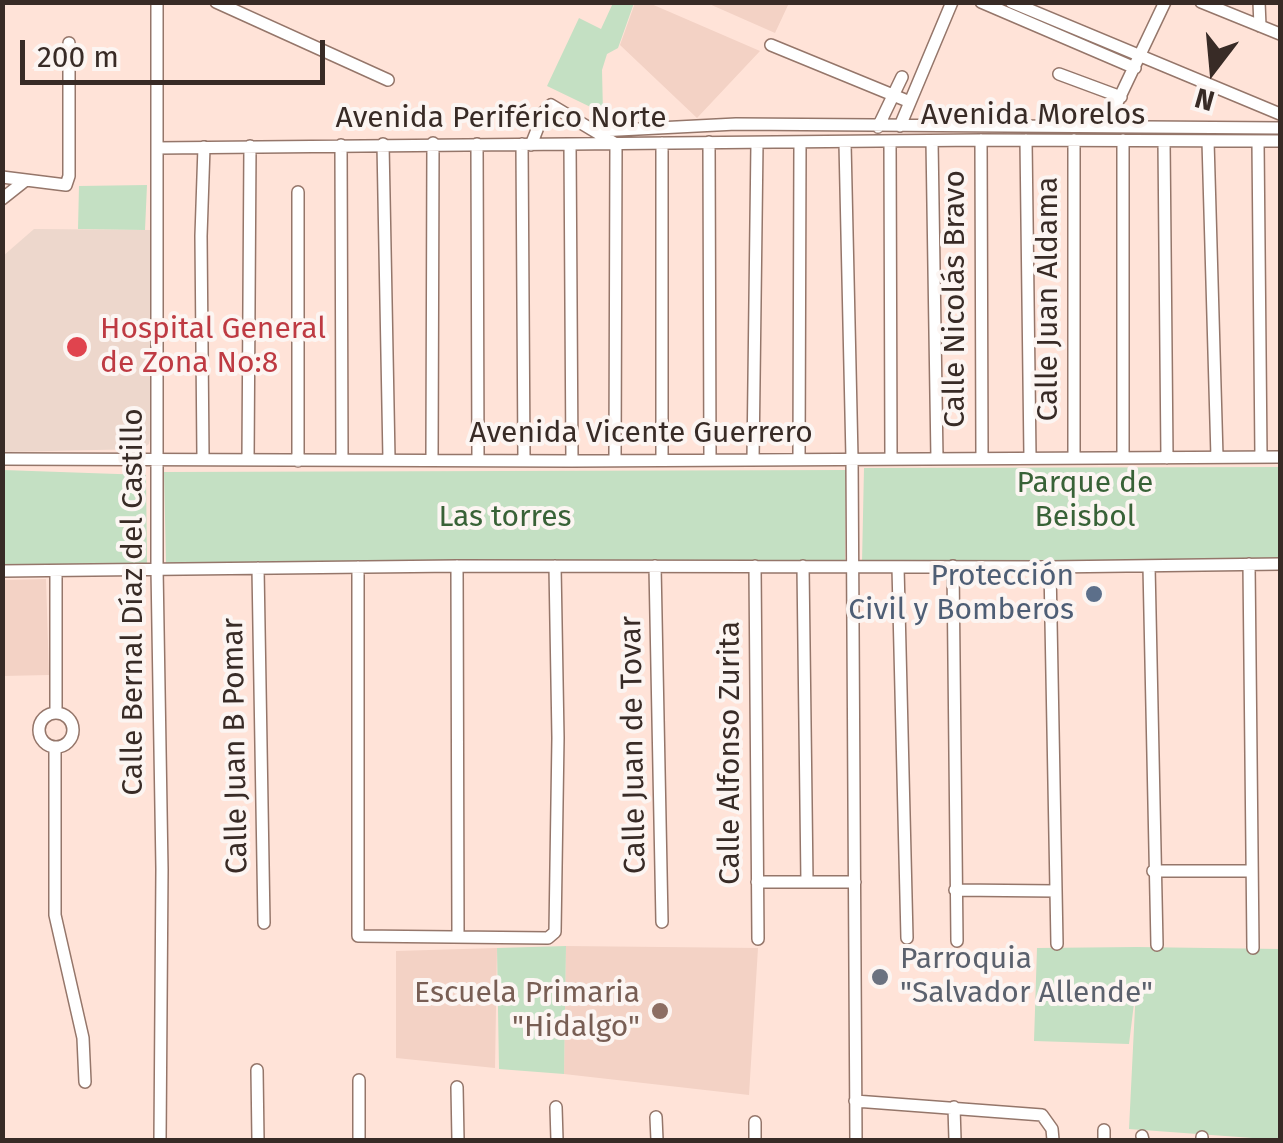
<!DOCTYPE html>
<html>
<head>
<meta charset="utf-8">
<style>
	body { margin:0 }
	#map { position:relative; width:1283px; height:1143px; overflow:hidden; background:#ffe3d8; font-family:"Fira Sans",sans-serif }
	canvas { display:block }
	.frame { position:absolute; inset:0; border:5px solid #382b26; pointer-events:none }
	.north { position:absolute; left:1163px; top:20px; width:100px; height:100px; -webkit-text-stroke:8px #fcf5f2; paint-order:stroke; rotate:196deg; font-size:28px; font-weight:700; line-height:40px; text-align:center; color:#382b26 }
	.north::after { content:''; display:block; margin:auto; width:35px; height:45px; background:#382b26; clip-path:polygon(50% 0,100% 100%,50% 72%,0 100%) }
	.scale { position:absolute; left:20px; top:40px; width:305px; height:45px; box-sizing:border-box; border:5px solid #382b26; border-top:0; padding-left:12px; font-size:30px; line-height:35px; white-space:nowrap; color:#382b26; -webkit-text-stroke:8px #fcf5f2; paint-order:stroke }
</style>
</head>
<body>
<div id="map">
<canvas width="1283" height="1143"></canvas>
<div class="frame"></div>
<div class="north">N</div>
<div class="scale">200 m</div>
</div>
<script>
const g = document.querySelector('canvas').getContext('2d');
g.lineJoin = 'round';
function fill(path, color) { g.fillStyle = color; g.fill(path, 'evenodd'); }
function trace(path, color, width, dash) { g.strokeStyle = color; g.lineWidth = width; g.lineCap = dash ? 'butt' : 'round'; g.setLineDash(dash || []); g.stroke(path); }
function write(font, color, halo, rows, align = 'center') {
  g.font = font + ' "Fira Sans",sans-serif'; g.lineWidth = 8; g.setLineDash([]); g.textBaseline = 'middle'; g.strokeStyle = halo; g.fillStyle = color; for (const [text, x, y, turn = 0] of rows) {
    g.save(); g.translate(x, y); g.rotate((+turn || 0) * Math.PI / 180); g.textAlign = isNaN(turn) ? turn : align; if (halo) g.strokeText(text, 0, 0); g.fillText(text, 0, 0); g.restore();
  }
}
const built = new Path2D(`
	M649,3L760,51L697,118L620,45L635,3Z
	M707,3H789L775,33Z
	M46,579L49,675L3,676V580Z
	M566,946L758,948L749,1095L564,1074Z
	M497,948L495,1068L396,1058V951Z`);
const medical = new Path2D(`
	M34,229L151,230L150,439L149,444L142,449L3,452V256Z`);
const green = new Path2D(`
	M613,3H634L618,48L607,54L602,70L603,113L547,86L579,18L601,29Z
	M147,185L145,230L78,229L79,186Z
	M1280,467V562L862,563L864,468Z
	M3,470L146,475L147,565L3,564Z
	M846,470L845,565L166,563L164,472Z
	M566,946L564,1074L499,1069L497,948Z
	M1137,947L1280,949V1140L1129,1129L1136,987L1129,1044L1034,1041L1037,948Z`);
const minor = new Path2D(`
	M157,2V568L162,869L160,1140
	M216,2L388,80
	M981,2L1135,68
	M1011,2L1280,114
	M1201,2L1280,34
	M1259,2L1260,26
	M771,45L910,102
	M1059,74L1121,97
	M1107,124L1165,2
	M900,126L952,2
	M878,127L902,77
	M599,131L736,124L1280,128
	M981,140L982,458
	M1026,140L1030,457
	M1074,140V458
	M890,141L891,458
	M932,141L937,459
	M1164,141L1167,458
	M1208,141L1217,457
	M709,142L710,460
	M1258,142L1261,457
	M662,143V460
	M845,143L852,458L856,1140
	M383,144L389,459
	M477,144L478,459
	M522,144L524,459
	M570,144L572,461
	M341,145L342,460
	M531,145L544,112L551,105L616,144L615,460
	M157,148L981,140L1280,141
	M2,177L66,185L69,176V43
	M2,199L26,180
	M203,457L201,236L204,147
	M1123,458V140
	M2,459L572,461L1280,457
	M432,459L433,143
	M753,459L757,143
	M799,459L800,143
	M248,460L250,146
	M298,461V192
	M1249,564L1253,948
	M457,566L458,936
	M655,566L662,922
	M755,566L758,939
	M803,566L807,882
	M953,566L957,941
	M1149,566L1157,945
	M358,567V936L548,938L555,932L558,738L555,566
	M898,567L907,938
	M1050,567L1057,944
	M258,568L264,923
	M2,571L457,566L1050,567L1280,564
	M39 730a17 17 0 1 1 34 0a17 17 0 1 1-34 0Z
	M56,713V571
	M55,748V915L83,1038L85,1082
	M1153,871H1252
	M757,882H855
	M955,890L1056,891
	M257,1070L258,1140
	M457,1087L458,1140
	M855,1101L1042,1115L1052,1129L1053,1140
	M556,1107L557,1140
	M954,1107L955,1140
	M656,1117L657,1140
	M755,1122V1140
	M1142,1136L1143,1140
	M1202,1137V1140
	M359,1140V1080
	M1104,1140V1130`);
const markers = [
	[77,347,12,"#e0444e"],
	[1094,594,10,"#5c6f8a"],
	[880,977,10,"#6b7280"],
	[660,1011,10,"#8d6e63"]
];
const streetNames = [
	["Avenida Morelos",1033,116],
	["Avenida Periférico Norte",501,119],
	["Calle Nicolás Bravo",956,299,-90],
	["Calle Juan Aldama",1049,299,-90],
	["Avenida Vicente Guerrero",641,434],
	["Calle Bernal Díaz del Castillo",134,602,-90],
	["Calle Juan de Tovar",634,745,-91],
	["Calle Juan B Pomar",236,746,-91],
	["Calle Alfonso Zurita",731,753,-90]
];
const healthNames = [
	["Hospital General",100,330],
	["de Zona No:8",100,364]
];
const parkNames = [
	["Parque de",1085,484],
	["Beisbol",1085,518],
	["Las torres",505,518]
];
const serviceNames = [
	["Protección",1074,577],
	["Civil y Bomberos",1074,611]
];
const worshipNames = [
	["Parroquia",900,960],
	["\"Salvador Allende\"",900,994]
];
const educationNames = [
	["Escuela Primaria",640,994],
	["\"Hidalgo\"",640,1028]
];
fill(built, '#f3d2c5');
fill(medical, '#edd7cc');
fill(green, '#c4e0c3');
trace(minor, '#95766a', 14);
trace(minor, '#fff', 11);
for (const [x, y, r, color] of markers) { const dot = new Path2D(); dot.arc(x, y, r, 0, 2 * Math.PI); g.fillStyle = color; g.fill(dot); trace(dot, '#fcf5f2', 4); }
write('30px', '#382b26', '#fcf5f2', streetNames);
write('30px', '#be3a42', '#fcf5f2', healthNames, 'left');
write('30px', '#386237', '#fcf5f2', parkNames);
write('30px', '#4e5e75', '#fcf5f2', serviceNames, 'right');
write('30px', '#5b616d', '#fcf5f2', worshipNames, 'left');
write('30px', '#785e54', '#fcf5f2', educationNames, 'right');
</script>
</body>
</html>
